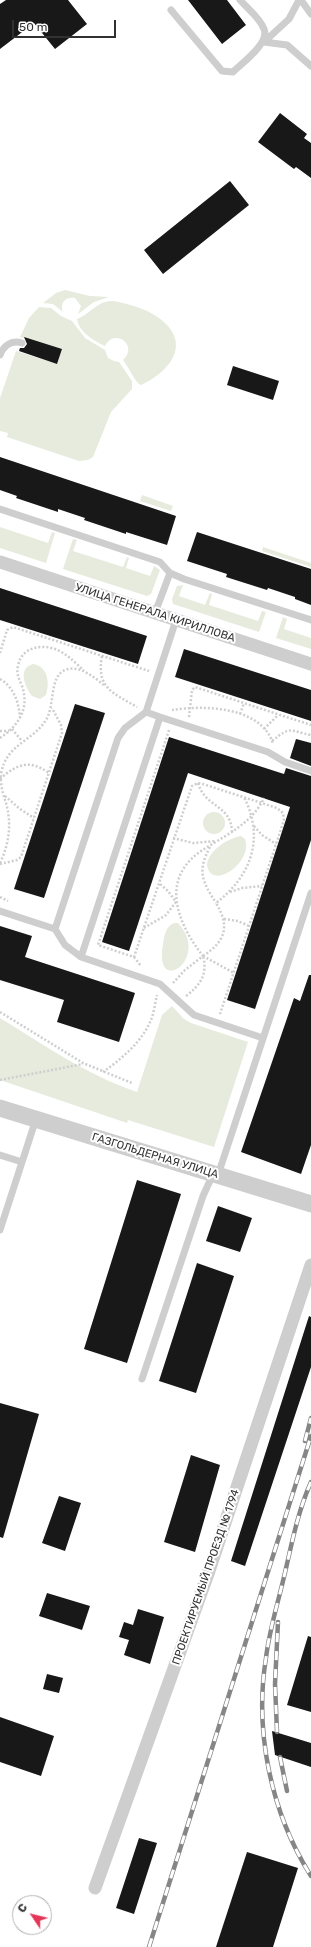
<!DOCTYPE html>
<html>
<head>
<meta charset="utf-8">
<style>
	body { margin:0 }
	#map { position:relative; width:311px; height:1947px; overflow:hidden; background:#fff; font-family:Rubik,sans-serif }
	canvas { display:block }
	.north { position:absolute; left:12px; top:1895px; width:40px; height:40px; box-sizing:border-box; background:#fff; border:1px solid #adadad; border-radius:50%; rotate:305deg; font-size:11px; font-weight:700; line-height:16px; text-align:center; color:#313131 }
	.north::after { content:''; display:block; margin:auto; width:14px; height:18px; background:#e53659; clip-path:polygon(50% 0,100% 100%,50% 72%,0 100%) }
	.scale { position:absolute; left:12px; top:20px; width:104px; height:18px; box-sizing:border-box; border:2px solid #313131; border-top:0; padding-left:5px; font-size:12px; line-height:14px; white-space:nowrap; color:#313131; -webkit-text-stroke:3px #fff; paint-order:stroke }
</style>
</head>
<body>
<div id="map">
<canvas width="311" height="1947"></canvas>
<div class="north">С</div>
<div class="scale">50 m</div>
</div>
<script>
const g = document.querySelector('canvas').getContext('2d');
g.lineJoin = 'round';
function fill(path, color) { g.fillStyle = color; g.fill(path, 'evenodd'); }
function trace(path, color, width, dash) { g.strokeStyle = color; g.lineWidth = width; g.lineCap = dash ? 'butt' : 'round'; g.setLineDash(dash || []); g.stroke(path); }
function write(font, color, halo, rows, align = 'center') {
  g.font = font + ' Rubik,sans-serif'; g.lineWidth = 4; g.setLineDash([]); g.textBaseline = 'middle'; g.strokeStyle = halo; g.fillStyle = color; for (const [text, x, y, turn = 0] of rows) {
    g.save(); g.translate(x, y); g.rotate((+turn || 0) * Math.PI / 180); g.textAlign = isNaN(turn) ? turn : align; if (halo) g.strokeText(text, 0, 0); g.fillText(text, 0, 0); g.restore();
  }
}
const green = new Path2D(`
	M65,290L90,296L109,297L94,302L78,314L81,306L75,298C66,296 59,303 63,312L53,304L43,303L56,293Z
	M113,301C131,304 152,310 166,324C191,349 164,375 141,385C136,384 128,366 123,360C139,346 115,327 105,346C94,341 79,332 77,319C91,314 96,301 113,301Z
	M39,307L51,308L61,316L72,321L85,338L105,350L108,358L114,361L119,362L132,381V389L111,412L93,457L88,460L79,461L7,437L8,433L0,431V398L16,351L57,364L62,349L20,337L29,318Z
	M142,495L173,506L171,511L140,501Z
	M0,527L48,543L52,532L55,533L46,563L0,548Z
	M73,539L77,540L73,551L123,567L127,557L129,558L126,568L150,576L154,566L160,570L151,594L147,596L63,569Z
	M263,547L311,563V567L262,551Z
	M183,585L179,596L205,605L210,593L212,594L209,605L258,621L262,611L266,612L259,632L173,604L172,599L177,586Z
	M283,617L287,619L284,629L311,638V649L276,638Z
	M33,664C48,666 50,683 46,695L40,699L32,696C25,687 17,668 33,664Z
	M203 823a11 11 0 1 1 22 0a11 11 0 1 1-22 0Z
	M241,836L245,839C254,862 211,892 207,865C208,851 228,838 241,836Z
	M174,923H178C212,959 153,998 163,944C164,936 166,926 174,923Z
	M172,1006L184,1019L191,1023L248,1042L214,1147L128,1120L127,1123L0,1080V1018C46,1046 85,1074 137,1092L162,1015Z`);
const building = new Path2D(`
	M6,0H68L87,24L55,49L34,23L0,49V4Z
	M188,0H227L246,25L222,44Z
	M280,113L307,134L304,138L311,143V178L296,167L294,169L258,142Z
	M230,181L249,205L163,274L144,250Z
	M24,337L62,349L57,364L19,351L20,348H24L27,344Z
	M233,366L279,381L273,400L227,385Z
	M0,457L176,516L167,545L126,532V534L84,520L85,518L58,509V512L16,498L17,496L0,490Z
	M197,532L311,569V605L295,599V597L268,588L267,590L226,577L227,574L187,561Z
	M0,588L147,636L138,664L0,620Z
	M184,649L311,690V721L175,677Z
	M75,704L105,713L44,898L14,889Z
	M169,737L284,774L286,768L311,776V840L255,1009L227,1000L290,807L188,773L129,951L102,942Z
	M296,739L311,743V766L290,758Z
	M0,926L32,936L25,957L135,993L119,1042L57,1022L64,1000L0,980Z
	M309,975H311V1145L301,1174L241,1152L294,998L300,1001Z
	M137,1180L181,1194L127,1363L84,1349Z
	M218,1206L252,1218L240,1252L206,1241Z
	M197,1263L234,1276L196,1393L159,1381Z
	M309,1316L311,1317V1367L245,1566L231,1561Z
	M0,1403L39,1414L3,1538L0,1537Z
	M191,1455L220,1465L195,1552L164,1542Z
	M59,1496L81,1503L65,1551L42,1543Z
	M47,1593L90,1606L82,1630L39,1616Z
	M138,1609L164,1617L150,1664L124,1655L129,1640L119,1637L124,1622L133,1625Z
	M308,1636L311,1637V1712L287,1705Z
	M47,1674L63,1678L59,1693L43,1689Z
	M0,1717L54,1736L41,1776L0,1762Z
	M272,1731L311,1743V1767L275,1755Z
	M139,1838L157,1843L134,1914L116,1908Z
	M247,1852L298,1868L273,1947H216Z`);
const path = new Path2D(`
	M0,653L7,630L13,627L149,671
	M102,656C96,688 113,693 137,707
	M0,679C14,687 19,703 20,718
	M172,710C203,705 262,706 273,744
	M240,714L244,703
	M189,717L192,690L195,687L311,725
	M12,729L22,741
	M264,729L278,715
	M169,730L98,945L134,957L192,786L198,783L203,784L277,808L283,813L284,820L220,1014
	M0,731H9
	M0,738C18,726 30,709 22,686C19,679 16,673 18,666C22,644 48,643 63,653C71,658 78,665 84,671
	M272,741C292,725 289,731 311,735
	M0,779C17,764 29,759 49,773
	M198,783C205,808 231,804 232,832
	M5,796L20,809L34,818
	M254,826L262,835L276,844
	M173,838L193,843L216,841
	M210,847C197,871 202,881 216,903
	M0,863C9,844 12,824 6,803C3,794 0,784 1,774C6,744 32,742 46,720C55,706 49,677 65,670C79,664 95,678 105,686
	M0,864L17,860L21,857L62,733L61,725L52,708
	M230,892L242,888L262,886
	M0,897L8,901
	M224,919L238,921L249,926
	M144,928L166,915L176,902L168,891L159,883
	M203,956C226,941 230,926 216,903C251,876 265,839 244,797
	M203,956L234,973
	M134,957L141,966
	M173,983L185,970L203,956C178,924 159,880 201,851C224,836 252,824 264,798
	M186,996C200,985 208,975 203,956
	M0,1012L83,1063L132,1083
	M103,1072C120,1060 141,1043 150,1022C154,1014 155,1003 157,995
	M0,1080L83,1064`);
const service = new Path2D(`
	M301,0L311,14
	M171,10L222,71L233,72C242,63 270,43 264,29C260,18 247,8 240,0
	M264,42L289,19L299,0
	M264,42L287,45L311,66
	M0,355C4,345 12,340 22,343
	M0,509L160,562L170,573L184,579L311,620
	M155,613L170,573
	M160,717L268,752L285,762L311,771
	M0,911L55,929L65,945L81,957L160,984L194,1015L263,1038
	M55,929L118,738L125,728L146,712L176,620
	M81,957L160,717L146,712
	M0,1155L22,1162
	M218,1175L311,893
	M0,1230L36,1119
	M142,1379L203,1196L213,1174`);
const minor = new Path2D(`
	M0,562L311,664
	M95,1888L209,1571L311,1265`);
const tertiary = new Path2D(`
	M0,1108L311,1204`);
const rail = new Path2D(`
	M305,1441L311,1418
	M311,1482C297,1513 291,1548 283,1581C277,1606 269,1632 266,1658C254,1731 271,1813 311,1876
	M277,1732L275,1684L278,1622
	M280,1757L287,1791
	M149,1947L311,1436`);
const streetNames = [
	["УЛИЦА ГЕНЕРАЛА КИРИЛЛОВА",155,613,18],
	["ГАЗГОЛЬДЕРНАЯ УЛИЦА",155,1156,17],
	["ПРОЕКТИРУЕМЫЙ ПРОЕЗД № 1794",206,1577,-71]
];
fill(green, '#e6ebdd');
fill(building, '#181818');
trace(path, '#cecece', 2.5, [2, 2]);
trace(service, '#cecece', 7);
trace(minor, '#cecece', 13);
trace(tertiary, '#cecece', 17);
trace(rail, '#868686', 4.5);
trace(rail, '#fff', 3, [9]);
write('11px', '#313131', '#fff', streetNames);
</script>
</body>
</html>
